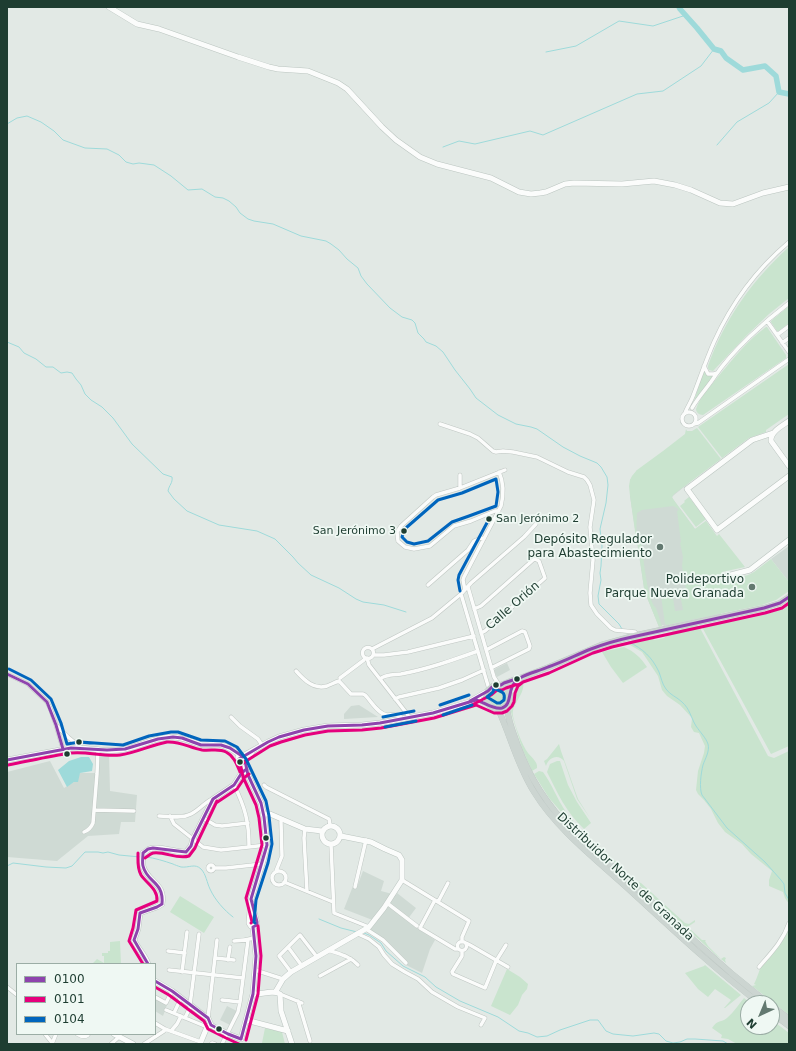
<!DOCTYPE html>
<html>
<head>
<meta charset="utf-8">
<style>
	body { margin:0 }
	#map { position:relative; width:796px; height:1051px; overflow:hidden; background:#e2e9e5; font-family:"DejaVu Sans",sans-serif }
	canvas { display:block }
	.frame { position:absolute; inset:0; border:8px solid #1e3d31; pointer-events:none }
	.legend { position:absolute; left:16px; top:963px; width:140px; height:72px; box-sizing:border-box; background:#eff8f3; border:1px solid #9bada5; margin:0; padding:5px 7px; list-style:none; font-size:12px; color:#1e3d31 }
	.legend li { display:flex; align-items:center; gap:8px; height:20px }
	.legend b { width:20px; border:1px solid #9bada5 }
	.north { position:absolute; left:740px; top:995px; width:40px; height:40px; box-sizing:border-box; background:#eff8f3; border:1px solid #9bada5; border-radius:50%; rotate:224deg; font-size:11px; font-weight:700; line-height:16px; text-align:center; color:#1e3d31 }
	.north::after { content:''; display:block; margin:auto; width:14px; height:18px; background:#637970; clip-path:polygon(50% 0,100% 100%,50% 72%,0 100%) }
</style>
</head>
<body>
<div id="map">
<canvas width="796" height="1051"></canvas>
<div class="frame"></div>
<ul class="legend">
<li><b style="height:5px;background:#8e44ad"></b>0100</li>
<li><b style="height:5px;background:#e5007d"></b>0101</li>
<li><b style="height:5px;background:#0065bd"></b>0104</li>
</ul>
<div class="north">N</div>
</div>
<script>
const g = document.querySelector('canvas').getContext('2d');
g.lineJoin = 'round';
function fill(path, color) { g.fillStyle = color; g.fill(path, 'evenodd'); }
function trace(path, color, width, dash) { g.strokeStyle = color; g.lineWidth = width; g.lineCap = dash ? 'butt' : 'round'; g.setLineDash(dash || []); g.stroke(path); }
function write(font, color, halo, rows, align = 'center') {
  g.font = font + ' "DejaVu Sans",sans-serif'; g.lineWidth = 3.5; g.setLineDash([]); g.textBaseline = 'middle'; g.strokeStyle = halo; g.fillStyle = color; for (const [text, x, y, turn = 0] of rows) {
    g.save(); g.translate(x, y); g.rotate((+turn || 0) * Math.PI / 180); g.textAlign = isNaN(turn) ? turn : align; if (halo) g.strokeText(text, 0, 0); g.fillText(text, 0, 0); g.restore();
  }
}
const built = new Path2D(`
	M637,470L689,483L674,495L672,497L673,499L695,529L706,521L722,572L723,581L721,614L664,626L663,625L659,627L648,600L644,588L630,496V480Z
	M789,546V582L771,559Z
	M507,663L510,670L497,677L494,671L495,669Z
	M359,705L378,717L344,719V714L351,706Z
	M96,753L109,754L110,791L137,795L135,822H121L119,834L88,836L57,861L7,857V772L50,761L64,788L74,782L80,773H95Z
	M363,871L384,881L381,891L396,895L397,893L416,908L407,920L418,929L435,940L430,949L422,973L406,965L381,939L367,929L375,921L344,909L353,886L357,887Z
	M155,999L167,1005L163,1016L155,1011Z
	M227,1006L237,1011L230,1025L220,1020Z`);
const green = new Path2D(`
	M789,247V298L769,314L746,336L713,371L709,370L708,368V366C724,320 753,279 789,247Z
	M789,306V323L779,331H777L771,322V321Z
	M766,327H767L786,355V358L703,415C699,415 696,412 696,409C700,397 709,388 717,378C732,360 747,341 766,327Z
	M789,364V414L766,430V432L749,438L722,458L698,427Z
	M704,370L706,373L715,375L694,401Z
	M697,428L721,459L674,494L672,497L673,499L695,529L706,521L717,536L719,534L745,567L722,572L724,581L748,575L754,572L771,559L789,582V591L776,600L762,605L695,619L694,618V619L667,625L665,624L661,596L673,595L674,597L673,598L675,611L683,610L680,594L683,593L686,590L682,566L683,557L680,543L681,542L677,511L679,510L677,508L673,506L642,510L637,513L636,538L630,496L629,486L630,480L632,476L637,470L663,451L685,434L686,429L687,431H692Z
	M689,497L706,519L696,527L680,506L685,502L684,501Z
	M637,540H641C643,553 647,601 656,608L662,626L659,627L648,600L644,588Z
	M789,605V746L771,754L702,627C728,621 767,618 789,605Z
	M697,625L700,628L768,756L774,758L789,751V904L785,898L783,892L769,886V880L772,871L751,854L742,844L725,832L718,823L711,809L704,800L698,794L696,790L698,771L704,753L705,746L699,733L694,732L691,727L692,718L680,705L667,696L662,690L658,676L642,652L630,645L628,642L633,640L632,639L647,636L655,640L664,638L672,632L673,630Z
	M624,647C635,652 640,657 647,667L623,683L611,667L602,652Z
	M523,681C526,695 511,703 513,716C515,726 522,745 528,753C532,758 538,762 537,768L532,771L522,748L511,712C511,707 513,704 514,700C516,690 511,685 523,681Z
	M489 697a9 9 0 1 1 18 0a9 9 0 1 1-18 0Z
	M559,744L561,751L578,799L590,818L577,799L564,761C558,753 548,758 546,766L544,761L547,759Z
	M557,761H560L568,785L577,802L591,823L584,829C566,812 558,794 547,772L550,764Z
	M539,771L543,772C552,784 557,799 566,812C579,831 599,845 616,862C624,869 631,880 641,883L685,923L689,924L695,920V922L689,926V928L702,940H706L705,941L708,946L721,959L724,957L726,958L725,960L726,963L717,956L570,822L549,798L534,774Z
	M180,896L214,917L204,933L170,912Z
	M789,927V1015L752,986L756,985L754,984C758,977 759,969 763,963C772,951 784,942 789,927Z
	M120,941L121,964H92L97,959L104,963V956H102V953H108V951H110V942Z
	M705,965L741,995L725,1008H724L731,1000L715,989L708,997L698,989L685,973L704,966Z
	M507,969L520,977L528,984L527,989L522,995L518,1005L510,1015L491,1006Z
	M744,998L750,1003H748V1027H772V1020L789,1033V1044H737L728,1039L721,1038L722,1035L712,1028C718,1019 721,1023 727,1018C734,1012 739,1004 744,998Z
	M265,1028L282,1032L285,1044H267L262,1043Z`);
const water = new Path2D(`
	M81,757H89L93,764L92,771L80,773L78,782H74L67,787L58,770L69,761Z`);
const stream = new Path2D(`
	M546,52L576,46L619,21L653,26L686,15
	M7,124L17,118L27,116L41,122L54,131L63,140L85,148L107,149L119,155L126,162L133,164L139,163L154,165L171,176L188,190L202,189L215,197L223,198L229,201L236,207L240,213L248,219L254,221L273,224L301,236L326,241L331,244L339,250L347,259L358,268L361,276L367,284L390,308L402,317L412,320L415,323L418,333L424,339L426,342L436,346L443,352L455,370L470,389L476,398L498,415L516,424L531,427L537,429L563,447L580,456L597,463L601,467L607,477L608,485L606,503L600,529L602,546L601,566L600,573L601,580L598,596L599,604L619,624L622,629
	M717,145L737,122L769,103L779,92
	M443,147L459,141L475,144L530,131L543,135L637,94L663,91L701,66L714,49
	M7,342L19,347L24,353L36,359L46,367H53L61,373L67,372L72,373L76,379L81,385L85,394L91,400L102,407L113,418L132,444L163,474L172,477C173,483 169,485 168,491L174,499L187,511L219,525L257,531L275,539L293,557L298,563L311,575L339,588L356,599L363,602L384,605L406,612
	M629,642C643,649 652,657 659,672C661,677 662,684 666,689C670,695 677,697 682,702C690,709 691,718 696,726C700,732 706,738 708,744C710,751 705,759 703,765C701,773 699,788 702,795L727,828L765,862L781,880L784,884L785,893L789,900
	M146,857C155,858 164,861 173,864C175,865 178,866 181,867C189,868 195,863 201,869C206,874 207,883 210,889C215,900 224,910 233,917
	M7,866L13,863L46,867L66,868L72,866L85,852H98L103,853L108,852L119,855L140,857
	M319,919L341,928L357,932
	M364,933L369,935L381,943L386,951L403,966L425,977L436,987L460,1001L498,1017L519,1031L528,1033L537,1037L547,1036L560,1030L590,1020H598L606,1031L613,1034L633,1036L654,1033L659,1034L666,1041L673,1043L680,1042L687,1039H695L723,1041L728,1044`);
const river = new Path2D(`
	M679,7L680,9L697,28L714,49L721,51L726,58L743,70L765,66L776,76L779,92L789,94`);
const street = new Path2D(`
	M767,321L789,352
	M777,335L789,326
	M782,343L789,338
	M704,366L708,374H714L717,373
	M692,408C699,396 708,387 715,376C733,350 764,322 789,303
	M682 419a7 7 0 1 1 14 0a7 7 0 1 1-14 0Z
	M685,413C687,407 691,402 693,396C700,378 706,360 714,342C731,304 757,269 789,242
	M440,424L470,434L478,438L493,451L496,452L503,451L513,452L537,457L568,472L584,477L587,480L590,485L594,500L590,527L593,560L590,593L591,605L597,614L611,628L615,630L635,632L637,635
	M694,424L698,423L789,359
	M460,488V475
	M499,511H495L471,521L454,526L430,546L414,549L405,547L398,541L397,532L401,526L433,497L436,495L460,488L505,470
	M428,585L468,550L474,541L481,538L484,539
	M468,587L494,677L499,685
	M465,590L463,580L464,577L501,506C504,494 504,483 499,472
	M461,594L489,689
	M474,609L481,606L533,560L535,559L539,561L545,578L485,631L481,633
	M362.5 653a5.5 5.5 0 1 1 11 0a5.5 5.5 0 1 1-11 0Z
	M372,649L432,618L461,594L471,583L524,537L536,524
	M486,650L522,631L525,632L530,646L529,649L491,668
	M373,655H384L408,652L474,636
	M367,658L369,665L408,715V717
	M296,671C304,680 314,690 327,686C332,684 335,682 339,681L351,694H363L365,695C371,701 378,714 387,715C392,715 396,714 400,716L401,719
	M7,674L28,684L47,702L50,708L56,725L63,749
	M340,678L364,660L365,658
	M380,679C386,674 394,675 401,674C428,669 453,660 478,651
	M395,699L399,697L439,688L462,680L484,670
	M231,717L240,726L258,739L262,745
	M57,726L68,737L80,747
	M234,785C245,807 249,822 249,846
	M264,785L266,787L329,819L330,825
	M94,810L134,811
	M159,816C169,816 182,819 191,814C199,810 204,803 212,799
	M170,816L174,824L203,847L221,850L267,845
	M203,818L215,825L222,826L248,823
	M305,829L304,838L307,891
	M84,832C89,830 91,828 93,823L97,774L98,749
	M331,844L334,913L369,927
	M208 868a3 3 0 1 1 6 0a3 3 0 1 1-6 0Z
	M214,868H226L262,864
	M272 878a7 7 0 1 1 14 0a7 7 0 1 1-14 0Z
	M276,871L282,856L281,822L282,819
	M402,880L469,921L462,937V942
	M284,882L333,902
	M355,887L366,840
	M435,900L420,928L455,949H458
	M438,902L448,883
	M387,903L417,926
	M366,929L383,940L406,963
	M358,934L369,939L379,947L384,955L392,964L405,972L418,979L432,992L458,1007L485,1018L481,1025
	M234,941C241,941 247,940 254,938
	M457.5 946a4.5 4.5 0 1 1 9 0a4.5 4.5 0 1 1-9 0Z
	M466,943L470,945L508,967
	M288,947L302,966
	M328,950C339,954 350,956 358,965
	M168,951L185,953
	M462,951V956L452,972L453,974L485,988L496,961L506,945
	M215,958L234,960
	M228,960L230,947
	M759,967C771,953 783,941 789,923
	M169,970L243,978
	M255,970L283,979
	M182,972L187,932
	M291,972L279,956L300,935L317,957
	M320,976L351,959
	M7,987L17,995
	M280,994L302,1003
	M155,997L166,1003L172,991
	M222,1000L240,1002
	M298,1001L310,1041
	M190,1005L199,934
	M166,1010L207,1027
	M174,1013L181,998
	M185,1018L191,1005
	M208,1018L217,940
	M155,1023L165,1029L201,1042
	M171,1031L177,1024L181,1016
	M45,1034L53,1044
	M77,1034C80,1036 84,1038 88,1035
	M52,1044L56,1034
	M111,1044L119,1037
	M144,1044L164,1031L165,1029
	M211,1044L212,1043L215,1044
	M222,1044L238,1012L240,1002L248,940`);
const secondary = new Path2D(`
	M109,7L137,24L159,29L238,57L269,67L278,69L308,71L338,83L347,89L382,127L396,140L420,157L437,164L491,178L519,192L531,194L540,193L546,192L565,184L574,183L622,184L654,181L675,185L691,190L720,203L733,204L763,193L789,187
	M789,421C782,426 770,432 771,441L789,466
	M773,433L752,440L687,489L717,530L789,476
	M723,577L750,570L789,540
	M472,700L488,691
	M238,757L240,761L242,762L261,803L264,817L267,845L263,861L251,899L249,923L251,926L253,927
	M239,759L241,757L252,751L268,742L279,737L304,730L328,726L362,725L380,723L433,713L476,700H480L489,704
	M7,760L71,748C87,747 103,752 119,750C134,749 149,740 163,738C178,735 186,740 199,744C205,746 211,744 217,744C227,745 234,751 242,756
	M242,762L245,761L252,752
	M263,814H270L305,829L322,831
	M322 835a9 9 0 1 1 18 0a9 9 0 1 1-18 0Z
	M252,904L257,923L255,926L253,927
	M148,964C145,955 138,949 134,940L138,929L140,913L157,907L162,904C166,883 147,882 143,866C142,862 143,857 143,853C144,853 148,849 149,849C160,845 175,853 186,852L191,846L193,839L213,799L234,785L241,774L245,770
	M155,981L172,991L202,1014L208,1018L211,1025L214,1027L228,1034L241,1039L253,994L256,956L253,927
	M276,991L283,979L291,972L369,927L384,908L402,880V860L399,855L385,849L371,842L341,836
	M253,994C263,995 272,989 280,994L281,1011L292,1044
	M246,1020L288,1031
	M114,1034L133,1044
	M200,1044L207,1027L211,1025`);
const primary = new Path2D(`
	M501,685L518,678H520L549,667L601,645L637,635L764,608L780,603L789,597
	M486 697a12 12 0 1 1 24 0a12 12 0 1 1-24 0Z
	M507,705C507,715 510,723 513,732C525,768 539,794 564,822L697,943L731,973L768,1003
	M498,709C511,737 517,765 534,792C556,828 593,857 624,885C668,925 712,967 759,1003
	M772,1006L789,1019
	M772,1013L789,1026`);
const bus1 = new Path2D(`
	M7,674L28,684L47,702L56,725L63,749
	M470,701L488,691L492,687L496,685H501L504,683L519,678
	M239,759L268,742L279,737L304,730L328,726L362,725L380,723L433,713L476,700C484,702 493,710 502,708C514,704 505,687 520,678C529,673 539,671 548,667C563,662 576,655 591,649C604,644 618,640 632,637L764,608L780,603L789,597
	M7,760L71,748L107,750L125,749L158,739L173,737L182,738L201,745H221L230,748L242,756
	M245,761L248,775L261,803L264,817L267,845L251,899L257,922V925L253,927
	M213,799L234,785L241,774L245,770
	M143,853C143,857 142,862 143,866C147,883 164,881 162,904L157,907L140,913L138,929L134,940L148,964
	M143,853L148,849L153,848L186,852L191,846L193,839L213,799
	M155,981L172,991L208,1018L211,1025L228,1034L241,1039
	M241,1039L253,994L256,956L253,927`);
const bus2 = new Path2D(`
	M472,705L491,695L497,690H502L506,688L521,683
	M240,762L243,777L256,805L259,818L262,845L246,898L252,922L251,923
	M243,763L270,746L281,742L305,735L328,731L362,730L381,728L434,718L476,705L494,713H502L507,711L512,706L514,702L515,693L518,686L523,682L549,673L593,653L612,647L633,642L765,613L782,608L789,603
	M8,765C29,761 50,756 71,753C87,751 103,757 120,755C136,753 151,745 167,742C180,741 190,748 202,750C211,751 219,748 226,752C234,756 237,765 240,772
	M216,803L237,789L245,777L249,774
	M138,853C138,861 137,868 141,875C147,884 158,889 157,901L136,910L133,928L129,941L143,964
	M145,858C148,856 150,854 153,853C165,851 177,860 189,856L195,848L198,841L217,801
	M155,987L169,995L204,1021L208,1029L226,1038L239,1044
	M246,1040L258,994L261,956L258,926`);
const bus3 = new Path2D(`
	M496,479L498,492L496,506L469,516L452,522L428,541L414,544L407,542L402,537L404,531L407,527L438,500L462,493Z
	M460,591L458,580L459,575L489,519
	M9,669L31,680L51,699L61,723L67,744L80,742L90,743
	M494,688C499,692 506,690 504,700L500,703H497L487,697L493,692Z
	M440,705L469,695
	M443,715L472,705
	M383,717L414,711
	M385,727L416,721
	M80,742L123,745L149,736L171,732H178L201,740L225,741L237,747L246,759L266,801L269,816L272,844L268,863L256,900L254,922L255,923`);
const markers = [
	[489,519,3.5,"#1e3d31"],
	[404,531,3.5,"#1e3d31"],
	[660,547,4,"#637970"],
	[752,587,4,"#637970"],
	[517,679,3.5,"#1e3d31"],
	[496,685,3.5,"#1e3d31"],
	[79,742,3.5,"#1e3d31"],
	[67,754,3.5,"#1e3d31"],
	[240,762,3.5,"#1e3d31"],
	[266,838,3.5,"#1e3d31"],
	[219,1029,3.5,"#1e3d31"]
];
const busNames = [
	["San Jerónimo 2",496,519],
	["San Jerónimo 3",396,531,"right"]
];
const poiNames = [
	["Depósito Regulador",652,540],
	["para Abastecimiento",652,554],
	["Polideportivo",744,580],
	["Parque Nueva Granada",744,594]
];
const streetNames = [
	["Calle Orión",513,606,-41],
	["Distribuidor Norte de Granada",625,877,43]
];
fill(built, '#cfdad4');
fill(green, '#c9e4ce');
fill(water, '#9edada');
trace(stream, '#9edada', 1);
trace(river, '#9edada', 5.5);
trace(street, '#bfc6c2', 4.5);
trace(secondary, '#bbc5c0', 6);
trace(primary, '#bbc5c1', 6);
trace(street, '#fbfcfb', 3.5);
trace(secondary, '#fbfcfb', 5);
trace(primary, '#ccd5d1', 5.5);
trace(bus1, '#8e44ad', 3);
trace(bus2, '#e5007d', 3);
trace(bus3, '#0065bd', 3);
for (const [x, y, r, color] of markers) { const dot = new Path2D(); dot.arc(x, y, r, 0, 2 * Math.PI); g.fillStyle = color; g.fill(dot); trace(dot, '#eff8f3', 1.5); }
write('11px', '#1e3d31', '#eff8f3', busNames, 'left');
write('12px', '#1e3d31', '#eff8f3', poiNames, 'right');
write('12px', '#1e3d31', '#eff8f3', streetNames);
</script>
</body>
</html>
